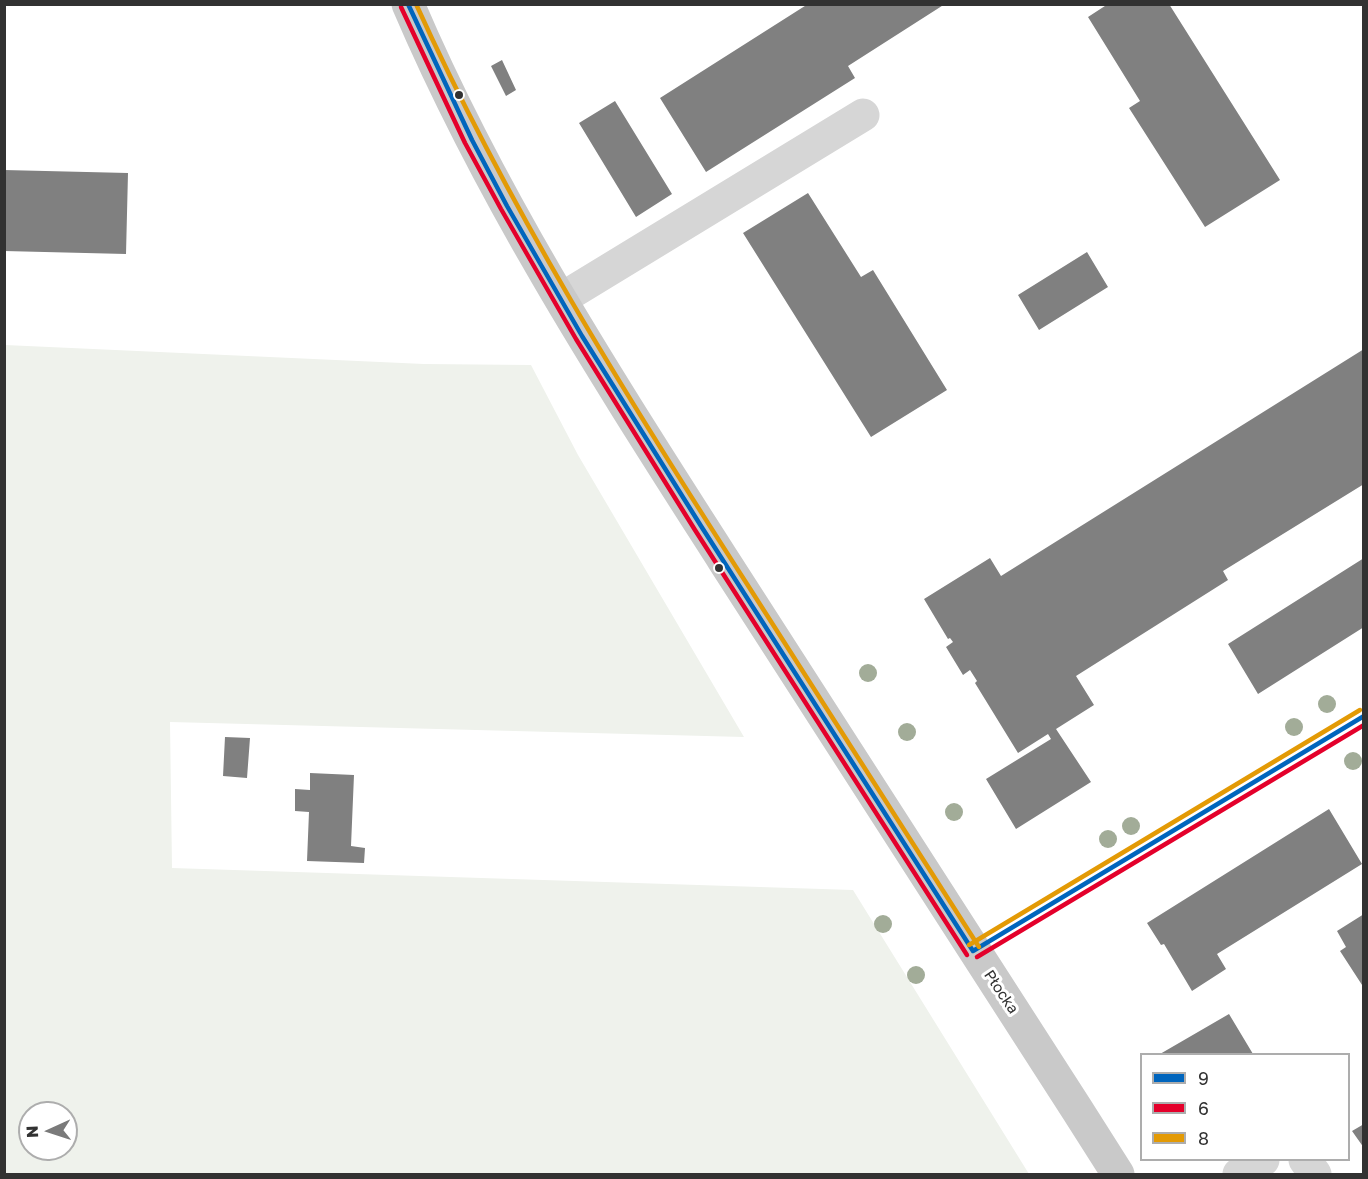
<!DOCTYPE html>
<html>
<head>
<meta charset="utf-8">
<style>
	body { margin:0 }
	#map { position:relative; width:1368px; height:1179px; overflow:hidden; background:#fff; font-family:"Golos Text",sans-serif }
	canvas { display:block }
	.frame { position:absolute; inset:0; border:6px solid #323232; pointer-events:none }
	.legend { position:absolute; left:1140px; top:1053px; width:210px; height:108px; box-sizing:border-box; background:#fff; border:2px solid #adadad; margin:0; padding:8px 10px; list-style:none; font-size:18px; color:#323232 }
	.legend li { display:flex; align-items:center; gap:12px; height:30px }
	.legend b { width:30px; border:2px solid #adadad }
	.north { position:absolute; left:18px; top:1101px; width:60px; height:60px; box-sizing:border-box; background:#fff; border:2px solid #adadad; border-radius:50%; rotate:267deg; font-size:16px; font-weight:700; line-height:24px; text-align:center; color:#323232 }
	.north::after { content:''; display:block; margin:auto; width:21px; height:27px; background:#7a7a7a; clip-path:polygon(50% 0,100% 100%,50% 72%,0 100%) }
</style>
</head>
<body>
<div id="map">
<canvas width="1368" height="1179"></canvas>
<div class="frame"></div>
<ul class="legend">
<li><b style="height:8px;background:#0065bd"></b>9</li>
<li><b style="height:8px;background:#e4002b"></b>6</li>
<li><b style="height:8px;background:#e39a05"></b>8</li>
</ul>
<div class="north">N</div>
</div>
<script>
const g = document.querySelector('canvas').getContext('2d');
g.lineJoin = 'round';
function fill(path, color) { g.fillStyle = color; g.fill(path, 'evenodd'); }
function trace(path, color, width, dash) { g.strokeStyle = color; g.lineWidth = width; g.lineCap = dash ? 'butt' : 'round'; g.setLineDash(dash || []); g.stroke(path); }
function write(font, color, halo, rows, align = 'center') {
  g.font = font + ' "Golos Text",sans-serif'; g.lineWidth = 6; g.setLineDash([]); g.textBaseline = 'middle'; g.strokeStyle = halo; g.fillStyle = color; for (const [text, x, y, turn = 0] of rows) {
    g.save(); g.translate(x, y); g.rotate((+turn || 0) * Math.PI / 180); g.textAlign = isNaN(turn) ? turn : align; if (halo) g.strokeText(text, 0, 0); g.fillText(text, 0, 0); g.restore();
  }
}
const green = new Path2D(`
	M5,345L424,364L531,365L578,455L744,737L170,722L172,868L853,890L1029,1174H5ZM30,1113H66V1149H30Z`);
const building = new Path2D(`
	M808,4H945L848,66L855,78L706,172L660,98Z
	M1108,4H1169L1280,180L1205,227L1129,108L1140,101L1088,17Z
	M502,60L516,90L506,96L491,66Z
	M615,101L672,194L636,217L579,123Z
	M4,170L128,173L126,254L4,251Z
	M808,193L861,277L873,270L947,390L871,437L743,233Z
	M1087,252L1108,287L1039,330L1018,295Z
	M1364,349V484L1223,571L1228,580L1076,676L1094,705L1056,729L1091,782L1016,829L986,779L1051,739L1048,734L1018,753L975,683L977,681L970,670L963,675L946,647L953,642L950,638L948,639L924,599L990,558L1001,576Z
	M1364,558V627L1258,694L1228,644Z
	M225,737L250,738L247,778L223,776Z
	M310,773L354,775L351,846L365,848L364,863L307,861L309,812L295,811V789L310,790Z
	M1329,809L1362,864L1217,954L1226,969L1192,991L1164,944L1161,945L1147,923Z
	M1364,914V988L1340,951L1346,947L1337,931Z
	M1229,1014L1253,1054H1160Z
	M1364,1124V1148L1352,1131Z`);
const minor = new Path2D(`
	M561,299L863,115
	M1305,1160L1315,1174
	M1239,1174L1263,1160`);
const major = new Path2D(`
	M408,4C492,201 609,381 724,561C855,766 988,969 1118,1174`);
const bus1 = new Path2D(`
	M408,4L472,140L507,206L582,336L701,526L973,951
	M973,951L1364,716`);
const bus2 = new Path2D(`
	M401,7L465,143L501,209L576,339L695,530L967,955
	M977,957L1364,725`);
const bus3 = new Path2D(`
	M416,4C509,209 626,396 747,584C825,705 902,826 979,947
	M969,945L1360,710`);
const trees = [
	[868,673],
	[1327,704],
	[1294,727],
	[907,732],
	[1353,761],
	[954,812],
	[1131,826],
	[1108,839],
	[883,924],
	[916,975]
];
const markers = [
	[459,95,5,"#323232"],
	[719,568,5,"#323232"]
];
const streetNames = [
	["Płocka",1001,992,56]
];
fill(green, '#eff2ec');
fill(building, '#808080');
trace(minor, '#d6d6d6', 33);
trace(major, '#c9c9c9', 33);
trace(bus1, '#0065bd', 4.5);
trace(bus2, '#e4002b', 4.5);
trace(bus3, '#e39a05', 4.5);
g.fillStyle = '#a2ac98';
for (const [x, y] of trees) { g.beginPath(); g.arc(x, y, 9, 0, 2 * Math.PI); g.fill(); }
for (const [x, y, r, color] of markers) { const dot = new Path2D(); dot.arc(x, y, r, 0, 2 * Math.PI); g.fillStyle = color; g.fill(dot); trace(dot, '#fff', 2); }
write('15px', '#323232', '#fff', streetNames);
</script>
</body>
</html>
